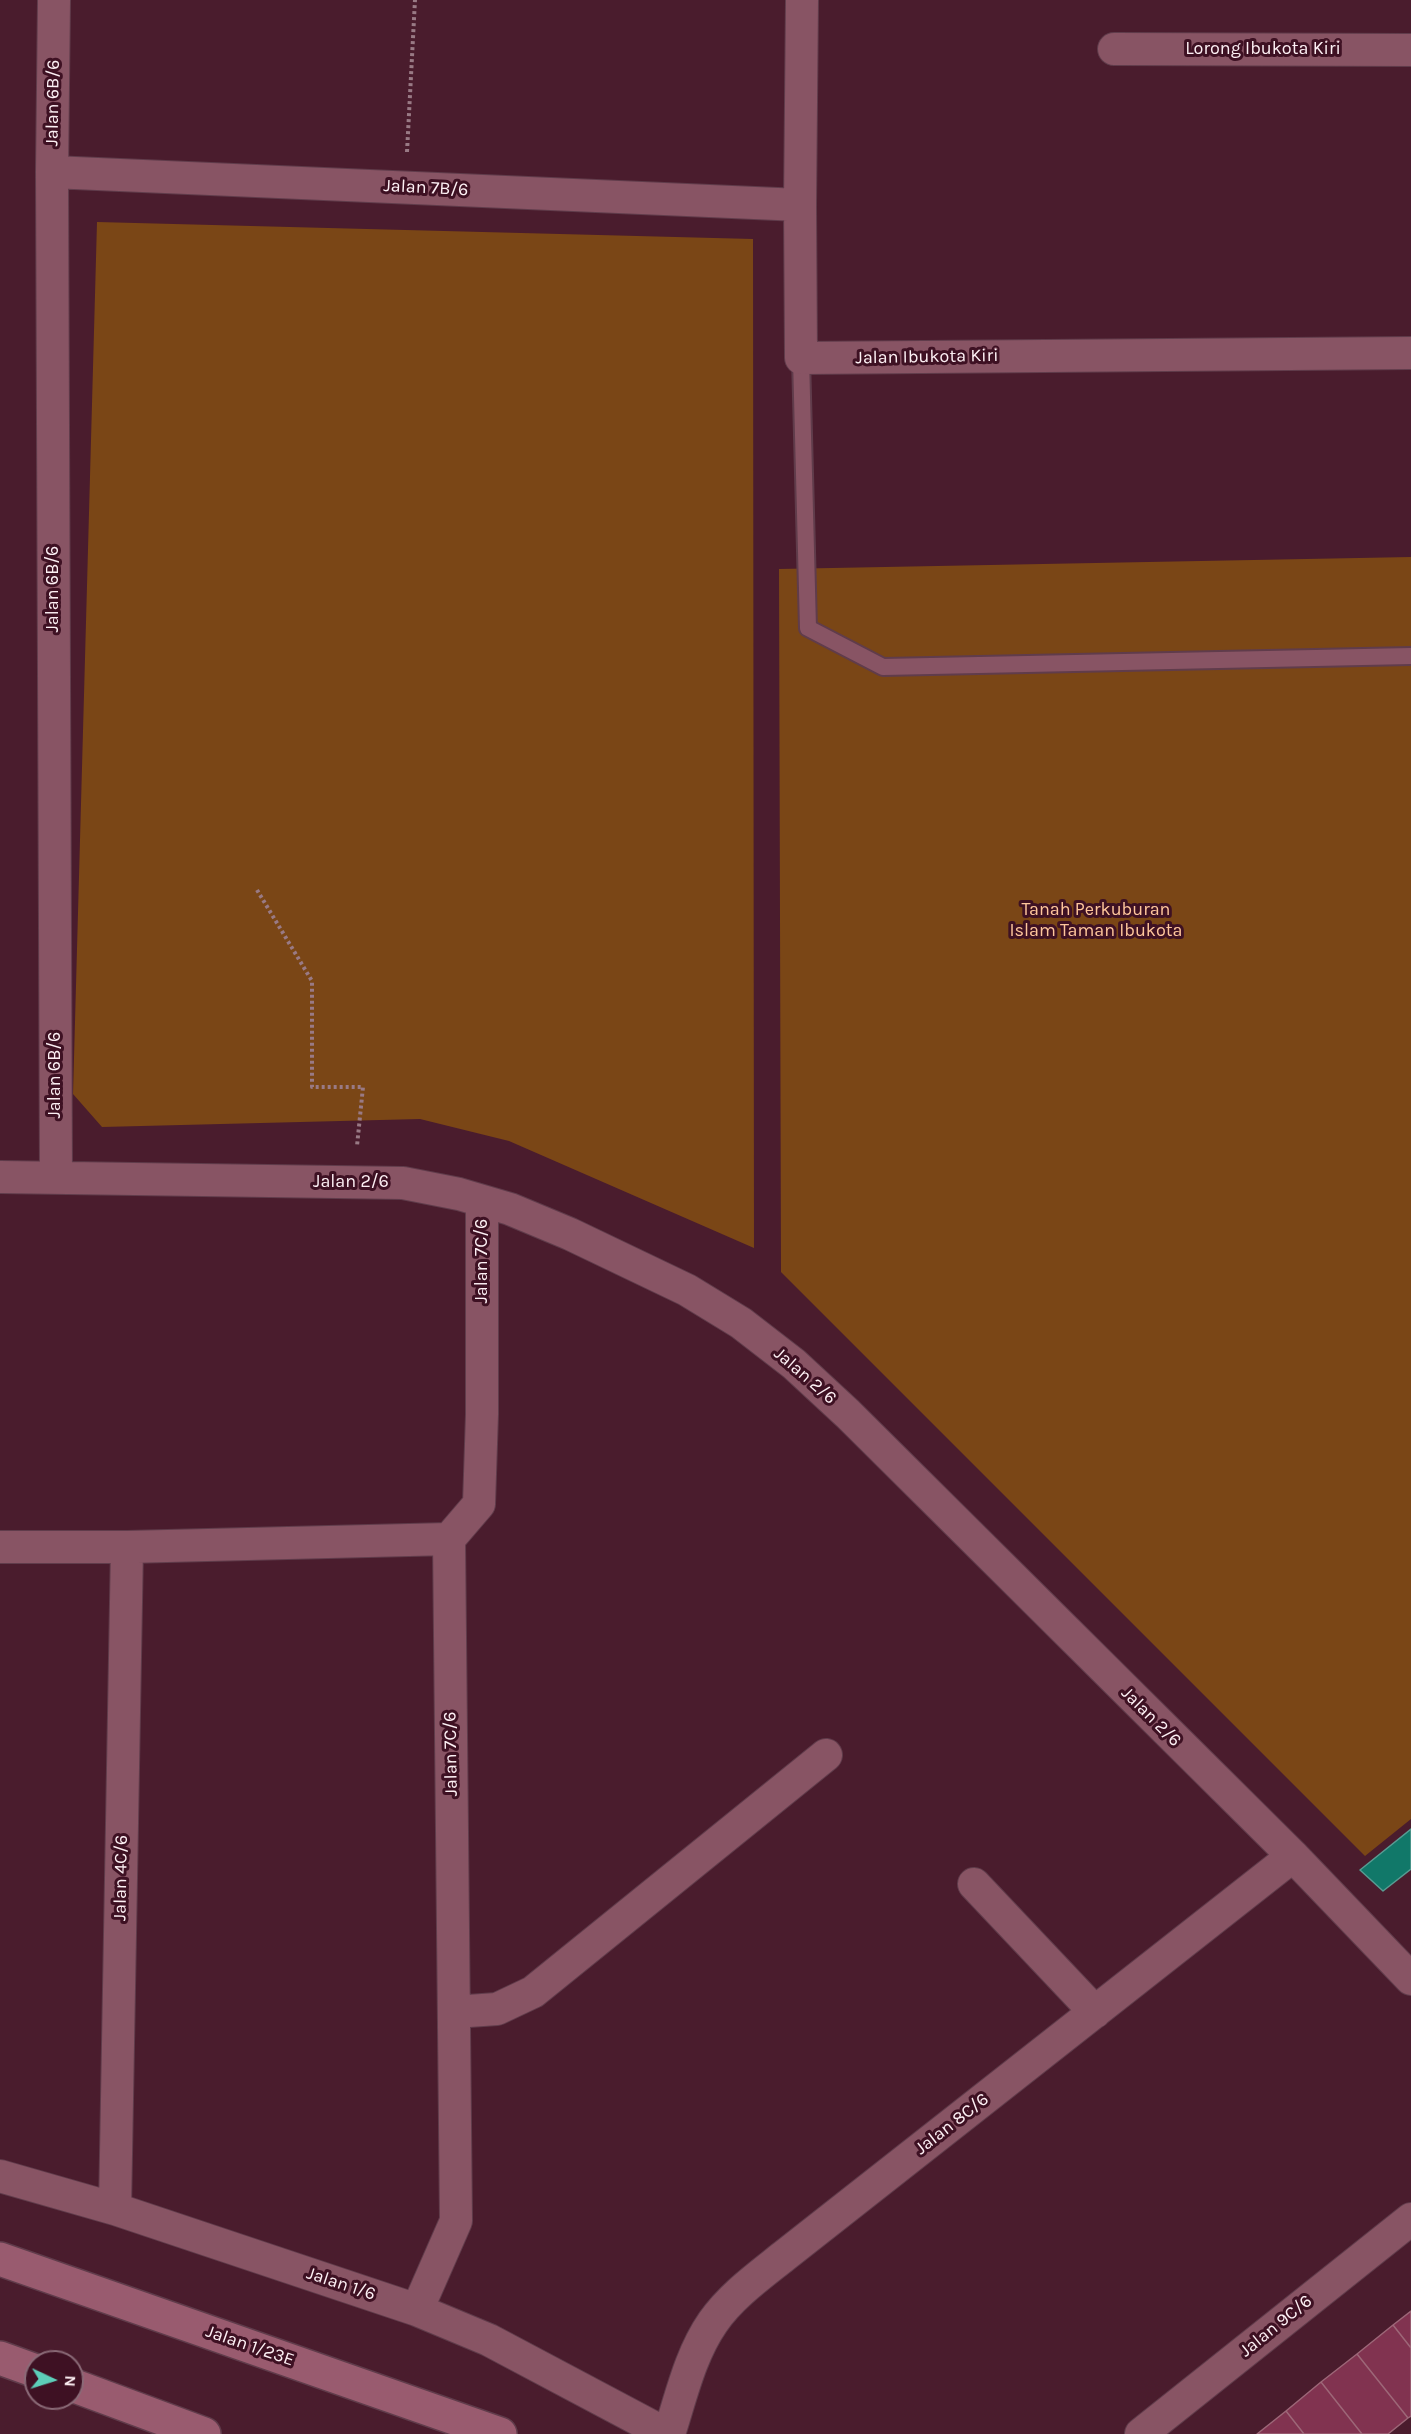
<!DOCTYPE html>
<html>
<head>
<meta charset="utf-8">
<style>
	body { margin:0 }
	#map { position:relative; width:1411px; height:2434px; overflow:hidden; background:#4a1c2d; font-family:Karla,sans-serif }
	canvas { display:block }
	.north { position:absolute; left:24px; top:2350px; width:60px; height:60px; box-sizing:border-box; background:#3e1123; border:2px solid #8a6a77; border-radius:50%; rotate:94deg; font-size:16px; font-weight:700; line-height:24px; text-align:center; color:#fdf0f4 }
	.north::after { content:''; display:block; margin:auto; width:21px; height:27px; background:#5dceb9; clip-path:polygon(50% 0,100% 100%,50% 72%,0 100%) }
</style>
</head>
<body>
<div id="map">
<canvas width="1411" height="2434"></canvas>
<div class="north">N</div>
</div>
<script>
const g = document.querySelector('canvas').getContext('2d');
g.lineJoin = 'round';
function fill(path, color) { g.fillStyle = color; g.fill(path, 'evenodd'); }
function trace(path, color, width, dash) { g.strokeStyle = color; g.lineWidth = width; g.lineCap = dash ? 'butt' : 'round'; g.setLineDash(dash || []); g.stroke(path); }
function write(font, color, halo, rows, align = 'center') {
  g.font = font + ' Karla,sans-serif'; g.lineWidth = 6; g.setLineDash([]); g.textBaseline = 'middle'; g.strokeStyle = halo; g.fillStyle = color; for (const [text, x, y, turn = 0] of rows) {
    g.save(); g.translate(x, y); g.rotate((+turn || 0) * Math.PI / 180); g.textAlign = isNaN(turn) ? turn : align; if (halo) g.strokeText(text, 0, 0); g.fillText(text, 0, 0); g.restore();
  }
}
const green = new Path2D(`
	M97,222L753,239L754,1248L509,1141L420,1119L102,1127L73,1094Z
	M1411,557V1819L1365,1856L781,1272L779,569Z`);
const water = new Path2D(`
	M1411,1829V1869L1383,1891L1360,1870Z`);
const building = new Path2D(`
	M1411,2311V2348L1393,2325Z
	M1393,2325L1411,2348V2416L1408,2418L1357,2354Z
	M1357,2354L1408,2418L1388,2434H1362L1321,2382Z
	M1321,2382L1362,2434H1304L1286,2411Z
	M1286,2411L1304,2434H1257Z`);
const path = new Path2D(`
	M407,152L415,0
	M257,890L312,981V1087H363L357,1146`);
const lane = new Path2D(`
	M801,358L808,628L883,667L1411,656`);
const street = new Path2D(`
	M54,0L52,172L56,1178
	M802,0L800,205L801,358L1411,353
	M1114,49L1411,50
	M52,172L800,205
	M0,1177L403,1183L459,1194L510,1209L570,1234L687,1290L741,1323L794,1364L848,1414L1293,1856L1411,1979
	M0,1547H127L449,1539
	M974,1884L1095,2012
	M454,2012L497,2009L533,1992L826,1755
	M0,2176L115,2209L417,2310L489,2340L666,2434
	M115,2209L127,1547
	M417,2310L456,2221L449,1539L479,1504L482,1414V1201
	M669,2434C681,2397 690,2355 713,2322C731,2296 759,2276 784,2256L1293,1856
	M1141,2434L1411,2219`);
const secondary = new Path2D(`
	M0,2259L500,2434
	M0,2358L36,2371
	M72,2385L204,2434`);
const streetNames = [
	["Lorong Ibukota Kiri",1263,49],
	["Jalan 6B/6",53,103,-89],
	["Jalan 7B/6",426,188,3],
	["Jalan Ibukota Kiri",927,357,-1],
	["Jalan 6B/6",53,589,-90],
	["Jalan 6B/6",55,1075,-90],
	["Jalan 2/6",351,1182],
	["Jalan 7C/6",482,1261,-90],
	["Jalan 2/6",805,1376,41],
	["Jalan 2/6",1151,1717,45],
	["Jalan 7C/6",451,1754,-91],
	["Jalan 4C/6",121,1878,-89],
	["Jalan 8C/6",952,2124,-38],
	["Jalan 1/6",341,2284,18],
	["Jalan 9C/6",1276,2326,-39],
	["Jalan 1/23E",250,2346,19]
];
const parkNames = [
	["Tanah Perkuburan",1096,910],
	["Islam Taman Ibukota",1096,931]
];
fill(green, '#7a4616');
fill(water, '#117869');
trace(water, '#589c93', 1.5);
fill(building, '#813350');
trace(building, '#9d6778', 1.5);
trace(lane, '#603c4b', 20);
trace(street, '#603c4b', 34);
trace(secondary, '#603c4b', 36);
trace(path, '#997a85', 4, [3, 3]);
trace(lane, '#885464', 16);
trace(street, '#885464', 32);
trace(secondary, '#995b6f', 33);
write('18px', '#fdf0f4', '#3e1123', streetNames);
write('18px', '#ffc79c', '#3e1123', parkNames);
</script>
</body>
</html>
